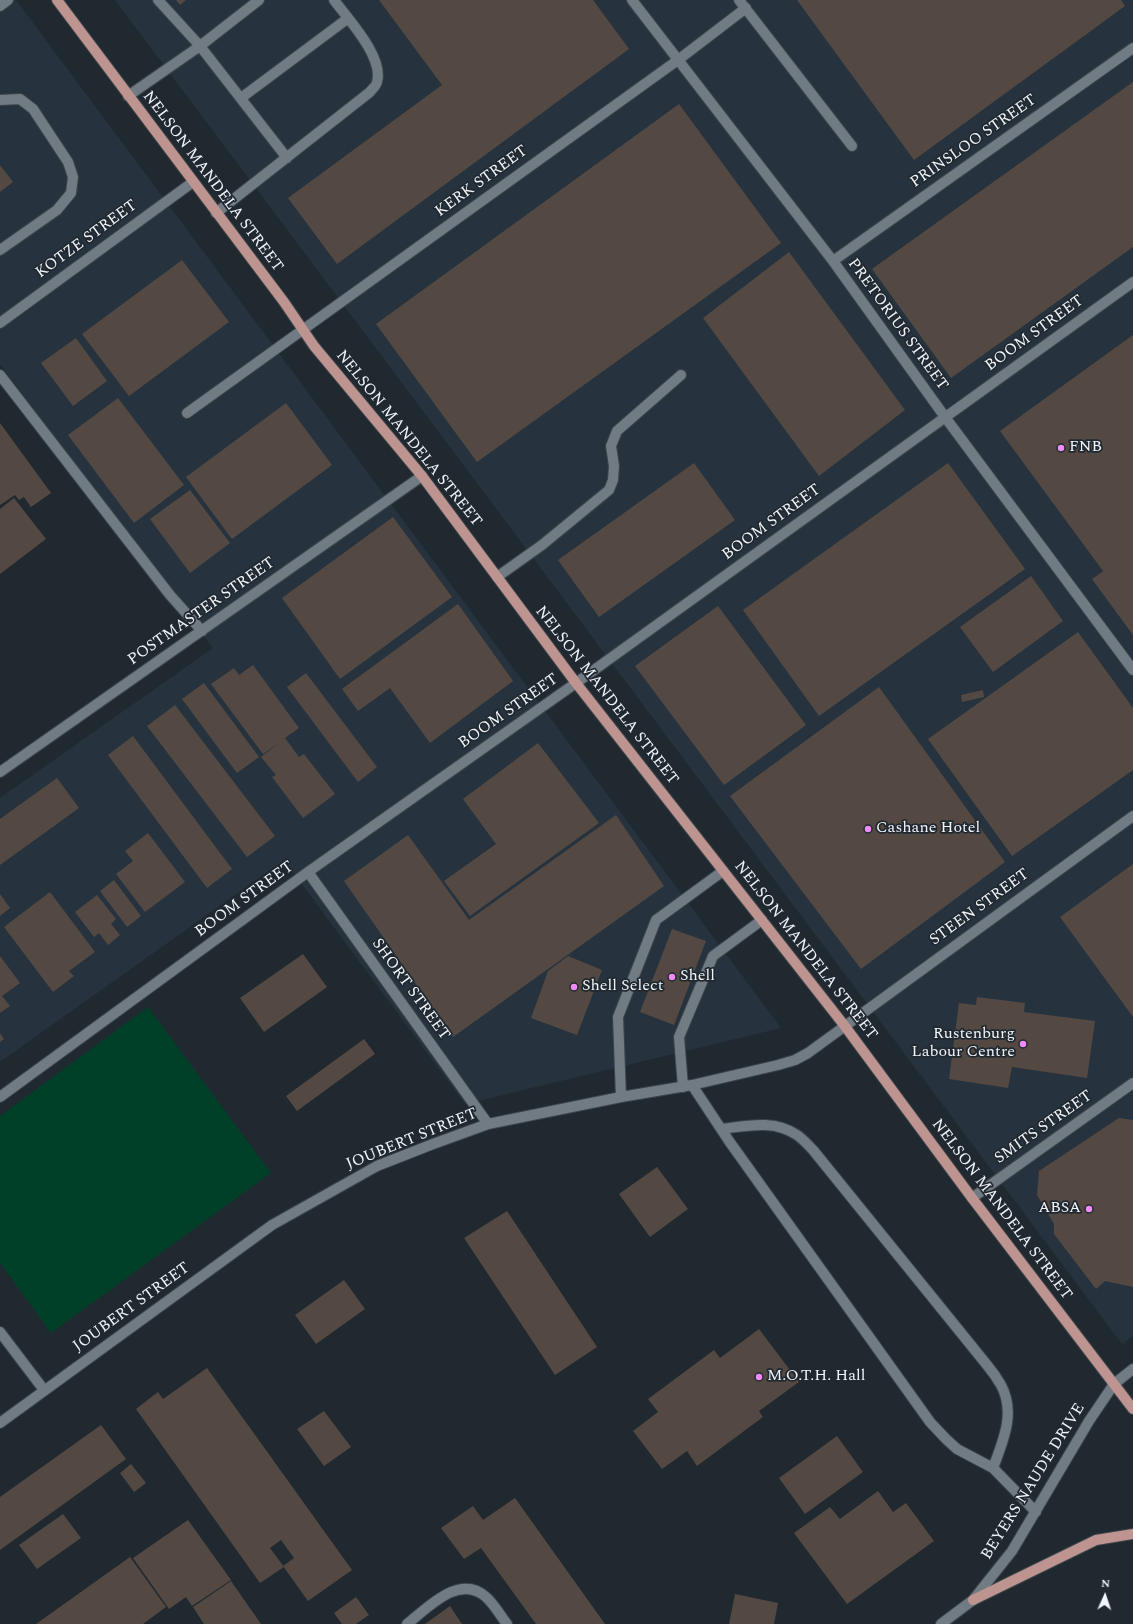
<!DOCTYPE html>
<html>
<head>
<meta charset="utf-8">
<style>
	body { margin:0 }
	#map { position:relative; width:1133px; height:1624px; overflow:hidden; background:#212930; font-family:Spectral,serif }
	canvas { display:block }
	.north { position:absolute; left:1085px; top:1576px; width:40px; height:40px; -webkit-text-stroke:3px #212930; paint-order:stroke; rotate:3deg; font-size:11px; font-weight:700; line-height:16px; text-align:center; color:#f0f5fa }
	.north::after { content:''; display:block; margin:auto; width:14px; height:18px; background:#f0f5fa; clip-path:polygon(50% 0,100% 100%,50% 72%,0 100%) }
</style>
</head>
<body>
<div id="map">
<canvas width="1133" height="1624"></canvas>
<div class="north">N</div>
</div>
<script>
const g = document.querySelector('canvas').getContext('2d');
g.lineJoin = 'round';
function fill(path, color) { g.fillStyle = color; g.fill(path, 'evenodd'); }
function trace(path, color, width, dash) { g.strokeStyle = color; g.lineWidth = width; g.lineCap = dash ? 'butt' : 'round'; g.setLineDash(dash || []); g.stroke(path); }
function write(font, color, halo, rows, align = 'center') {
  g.font = font + ' Spectral,serif'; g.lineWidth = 3.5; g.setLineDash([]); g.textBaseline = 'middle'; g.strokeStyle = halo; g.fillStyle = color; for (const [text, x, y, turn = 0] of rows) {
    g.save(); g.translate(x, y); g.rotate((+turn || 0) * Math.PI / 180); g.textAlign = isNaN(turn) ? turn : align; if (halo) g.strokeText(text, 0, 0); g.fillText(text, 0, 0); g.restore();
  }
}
const built = new Path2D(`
	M0,0H16L781,1028L465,1104L284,860L0,1062V798L213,648L0,364Z
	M115,0H1133V1336L1122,1344Z`);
const green = new Path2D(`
	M148,1007L271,1173L51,1333L0,1263V1116Z`);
const building = new Path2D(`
	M176,0H186L180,5Z
	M379,0H593L629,49L337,264L288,198L442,85Z
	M797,0H1121L1125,6L914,160Z
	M1133,82V247L951,378L872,269Z
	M679,104L781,243L477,462L376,324Z
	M0,165L13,182L0,192Z
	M789,252L905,410L819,476L703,318Z
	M182,260L229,322L129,396L82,334Z
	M1133,335V635L1092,579L1109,567L1103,571L1000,431Z
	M76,338L107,381L73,406L41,363Z
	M118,398L184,485L134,523L68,435Z
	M286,403L332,465L232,539L186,477Z
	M0,423L51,493L31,507L24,497L19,500L15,495L0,505Z
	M694,463L735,520L599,617L558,560Z
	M948,463L1025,569L819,716L743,610Z
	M190,490L230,543L190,573L150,519Z
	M14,498L46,539L0,574V509Z
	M393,517L452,597L340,679L282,598Z
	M1031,576L1063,621L993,672L960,627Z
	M458,604L513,681L430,743L390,688L358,711L342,689Z
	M718,606L806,725L724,785L635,666Z
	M1078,632L1133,708V770L1012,856L928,739Z
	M253,665L299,728L285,738L299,757L304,754L335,794L303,818L272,777L276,775L261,757L279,743L263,754L211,684L234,668L239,675Z
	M306,673L377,767L358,782L287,687Z
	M204,683L259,757L237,773L182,699Z
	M879,687L1005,862L861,969L730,796Z
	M983,690L984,697L962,702L961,695Z
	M175,705L275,836L247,857L147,726Z
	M133,736L232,869L207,888L108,755Z
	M538,743L599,823L470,916L444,881L496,844L463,799Z
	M57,778L79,808L0,865V819Z
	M616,815L664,886L453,1037L344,881L408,835L469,920Z
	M148,833L185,882L145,912L116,874L133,861L125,851Z
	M1133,864V1017L1060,917Z
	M114,880L141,916L127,927L100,891Z
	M50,892L95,952L69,971L74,976L53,992L4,927Z
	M0,894L10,908L0,916Z
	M97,895L116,919L111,924L120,935L108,945L99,933L94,937L75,912Z
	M672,929L706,941L674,1025L640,1012Z
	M303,954L327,987L264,1032L240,998Z
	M0,956L20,983L2,996L10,1006L0,1013Z
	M568,956L602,970L577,1035L531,1018L548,971Z
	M977,997L1025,1003L1024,1012L1095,1021L1087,1078L1012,1067L1008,1088L949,1079L959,1003L976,1005Z
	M0,1033L4,1039L0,1042Z
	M364,1039L375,1054L297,1111L286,1096Z
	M1119,1118L1133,1120V1287L1105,1281L1096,1289L1054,1234V1224L1037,1195L1039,1171Z
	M657,1167L688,1209L650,1237L619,1194Z
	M507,1211L597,1347L555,1375L464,1238Z
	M344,1280L365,1309L316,1344L295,1315Z
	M759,1329L799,1382L759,1411L763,1417L697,1466L687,1451L662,1469L633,1431L658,1412L648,1399L714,1350L720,1358Z
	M207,1368L352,1570L308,1601L283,1566L294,1558L281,1540L270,1548L284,1567L260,1583L136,1409L158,1392L163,1399Z
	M324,1411L351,1447L324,1466L297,1429Z
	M101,1425L126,1459L0,1550V1497Z
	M837,1436L863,1472L805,1514L779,1478Z
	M131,1464L146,1483L134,1492L120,1473Z
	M878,1491L893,1512L906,1503L934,1541L847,1604L794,1533L830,1507L840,1519Z
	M515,1498L605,1624H536L481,1548L464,1559L441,1528L473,1506L483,1520Z
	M63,1514L81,1538L37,1569L19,1545Z
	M188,1520L231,1580L192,1606L186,1597L169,1609L133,1558Z
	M130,1557L166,1607L143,1624H36Z
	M231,1581L261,1624H204L193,1607Z
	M735,1594L778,1603L774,1624H729Z
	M356,1597L369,1615L356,1624H342L334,1613Z
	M450,1606L462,1624H425Z`);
const minor = new Path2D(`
	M158,0L200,46L287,158
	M632,0L833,261L945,417L1133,670
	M739,0L852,146
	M0,6L8,0
	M128,96L200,46L259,0
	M241,98L347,19
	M0,100L20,99L33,109L68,162L73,177L71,193L57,210L0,250
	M216,213L370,92C372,89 377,85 377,82C384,57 348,19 334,0
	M833,261L1133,48
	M0,323L193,182
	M0,375L170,595L202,631
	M187,413L678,60L746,8
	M497,577L542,545L609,490L613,480L614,466L611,446L617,431L681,375
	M0,772L422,476
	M308,872L488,1124
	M692,1085L729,1141L930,1422L946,1439L957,1449L993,1468L1036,1512
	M683,1087L679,1037L713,956L762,920
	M0,1097L308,872L576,683L1133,282
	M621,1097L618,1017L656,920L723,871
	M721,1129C746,1126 774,1119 797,1135C803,1139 808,1145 813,1150L987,1365C992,1371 997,1378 1001,1385C1016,1413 1003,1441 993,1468
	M972,1198L1133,1083
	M0,1332L44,1390
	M0,1423L272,1225L377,1166L433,1144L488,1124L621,1097L692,1085L778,1065L795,1060L808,1053L1133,816
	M407,1624C428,1608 459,1573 486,1597C494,1604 500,1615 507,1624
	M941,1624L973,1600L1012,1551L1089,1421L1114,1384L1133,1369`);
const major = new Path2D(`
	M57,0L284,302L314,346L422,476L576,683L844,1025L972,1198L1133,1409
	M973,1600L1096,1540L1133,1534`);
const markers = [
	[1061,448,4,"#ef8bf7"],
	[868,829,4,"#ef8bf7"],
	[672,977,4,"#ef8bf7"],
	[574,987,4,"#ef8bf7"],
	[1023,1044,4,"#ef8bf7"],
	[1089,1209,4,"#ef8bf7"],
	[759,1377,4,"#ef8bf7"]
];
const streetNames = [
	["PRINSLOO STREET",974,142,-35],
	["NELSON MANDELA STREET",212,182,53],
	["KERK STREET",482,182,-36],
	["KOTZE STREET",87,240,-36],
	["PRETORIUS STREET",897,325,54],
	["BOOM STREET",1035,334,-36],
	["NELSON MANDELA STREET",408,439,51],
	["BOOM STREET",772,523,-36],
	["POSTMASTER STREET",202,612,-35],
	["NELSON MANDELA STREET",606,696,52],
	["BOOM STREET",509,712,-35],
	["BOOM STREET",245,900,-36],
	["STEEN STREET",980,908,-36],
	["NELSON MANDELA STREET",805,951,52],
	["SHORT STREET",410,990,54],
	["SMITS STREET",1044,1128,-35],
	["JOUBERT STREET",412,1140,-22],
	["NELSON MANDELA STREET",1001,1210,53],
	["JOUBERT STREET",132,1308,-36],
	["BEYERS NAUDE DRIVE",1034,1482,-58]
];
const poiNames = [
	["FNB",1069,448],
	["Cashane Hotel",876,829],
	["Shell",680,977],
	["Shell Select",582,987],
	["Rustenburg",1015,1035,"right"],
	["Labour Centre",1015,1053,"right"],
	["ABSA",1081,1209,"right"],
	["M.O.T.H. Hall",767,1377]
];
fill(built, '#26333f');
fill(green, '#004029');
fill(building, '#534942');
trace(minor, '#3d444a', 12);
trace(major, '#3d444a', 12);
trace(minor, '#717b83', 10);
trace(major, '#be9491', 10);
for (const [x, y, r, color] of markers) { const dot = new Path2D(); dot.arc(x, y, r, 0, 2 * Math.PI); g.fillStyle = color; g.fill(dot); trace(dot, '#212930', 1.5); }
write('16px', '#f0f5fa', '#212930', streetNames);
write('16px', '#f0f5fa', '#212930', poiNames, 'left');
</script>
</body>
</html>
